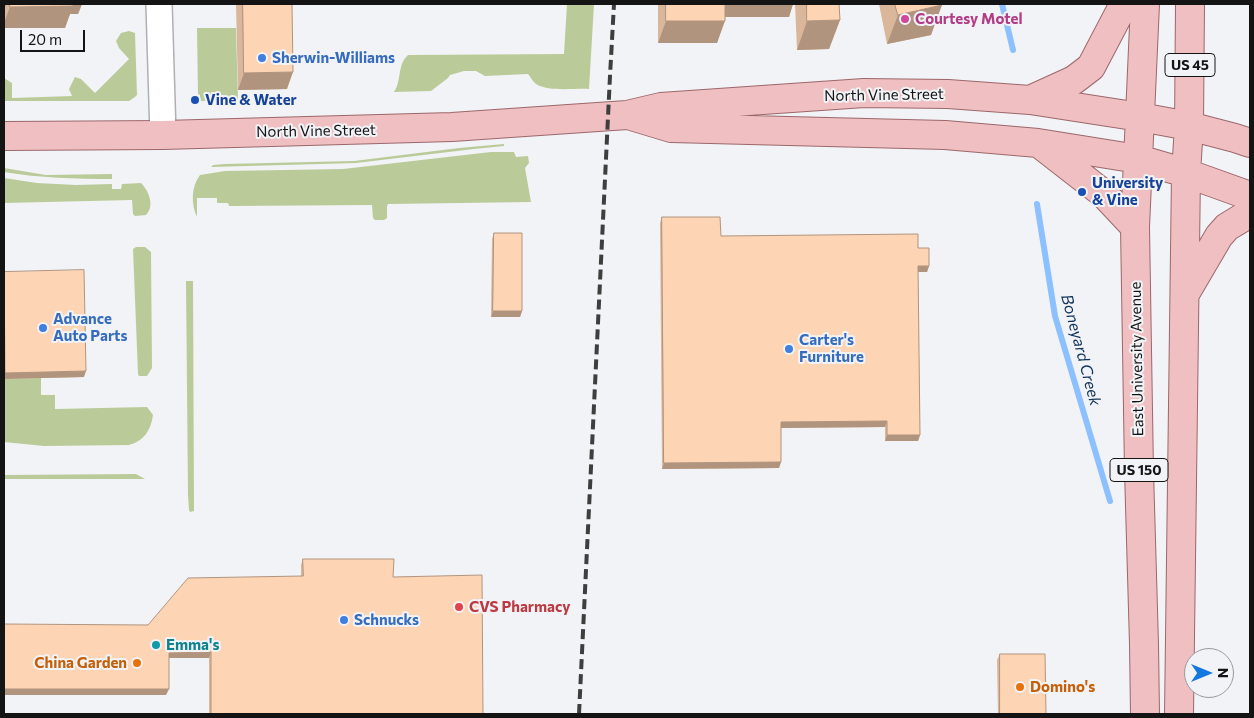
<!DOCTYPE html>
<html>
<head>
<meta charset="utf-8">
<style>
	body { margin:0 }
	#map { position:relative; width:1254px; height:718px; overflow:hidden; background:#f2f3f6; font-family:Commissioner,sans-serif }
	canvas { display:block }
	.frame { position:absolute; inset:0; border:5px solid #141415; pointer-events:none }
	.north { position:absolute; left:1184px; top:648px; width:50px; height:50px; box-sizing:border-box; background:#f2f3f6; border:1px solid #999a9c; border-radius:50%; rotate:90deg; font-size:14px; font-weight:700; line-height:20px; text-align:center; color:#141415 }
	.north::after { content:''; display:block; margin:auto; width:18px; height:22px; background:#1277df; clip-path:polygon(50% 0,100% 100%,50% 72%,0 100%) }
	.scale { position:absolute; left:20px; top:30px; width:65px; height:22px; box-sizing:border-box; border:2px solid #141415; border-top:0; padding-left:6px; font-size:15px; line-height:18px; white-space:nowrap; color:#141415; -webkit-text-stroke:4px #f2f3f6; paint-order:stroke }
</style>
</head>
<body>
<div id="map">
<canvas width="1254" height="718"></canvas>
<div class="frame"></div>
<div class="north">N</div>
<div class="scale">20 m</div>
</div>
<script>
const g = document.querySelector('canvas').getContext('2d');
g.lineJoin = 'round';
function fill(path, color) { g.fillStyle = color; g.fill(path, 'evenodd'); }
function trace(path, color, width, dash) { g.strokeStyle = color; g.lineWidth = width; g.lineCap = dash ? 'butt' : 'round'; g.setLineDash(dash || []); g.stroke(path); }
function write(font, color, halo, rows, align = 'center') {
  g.font = font + ' Commissioner,sans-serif'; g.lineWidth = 4; g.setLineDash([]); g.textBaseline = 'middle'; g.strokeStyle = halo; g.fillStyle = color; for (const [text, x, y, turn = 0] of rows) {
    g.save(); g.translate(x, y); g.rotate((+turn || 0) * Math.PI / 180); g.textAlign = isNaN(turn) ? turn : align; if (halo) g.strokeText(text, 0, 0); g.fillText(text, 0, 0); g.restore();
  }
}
const green = new Path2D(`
	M567,4H594L589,89C575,88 548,92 536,84C532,81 531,77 528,74L485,76L476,71H464L450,75L448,78L431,91L394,92C402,80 397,65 408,55L564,54Z
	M197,28H236L238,100L200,101V95L198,94Z
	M129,31L135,33L137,95L135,97L129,101H4V78L12,83V98L72,96L69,89L75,77L81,79L95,93L129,59L119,48L116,41L121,33Z
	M504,144V146L474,149L356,163L211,167L213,165L225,164L354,161L459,148Z
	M491,152H514L516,157L528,156L529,163L525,168L531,202L388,204L387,206V218L384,220H375L373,218L372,205L229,206L228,203H217V198H197V217C191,204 191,187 200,175L225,171L343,169Z
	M4,168L46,175L112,174V179C75,179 40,178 4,172Z
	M4,178L37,183L76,185L112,184V189H121L122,184L141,183C149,191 155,206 146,215L135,216L133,214L132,200L4,203Z
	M136,247H145L151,252L152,368L147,376H139L138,374L133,249Z
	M186,281H193L194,511L190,512L189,510L188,495Z
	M41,378V395H55V409L147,407L153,415C151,430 144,441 129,445L44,446L4,442V379Z
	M136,474L145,479H4V475Z`);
const stream = new Path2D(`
	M1002,4L1013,50
	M1037,204L1055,316L1110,501`);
const minor = new Path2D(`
	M159,4L163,135`);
const major = new Path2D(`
	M1030,100L1074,80L1091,67L1124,4
	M628,115L671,128L945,135L1038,143L1138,159L1186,173L1250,196
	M4,136L163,135L452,127L627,115L661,107L864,93L948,94L1030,100L1140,117L1189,126L1235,138L1250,143
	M1041,145L1104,194L1135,227
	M1185,294L1219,236L1227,227L1250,213
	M1145,714L1144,644L1139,471L1135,227L1145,4
	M1179,714L1186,173L1189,126L1190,4`);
const rail = new Path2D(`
	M579,714L610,76L614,4`);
const wall = new Path2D(`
	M4,4H82L78,14H70L65,28H4Z
	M236,4H292L287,89L238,90Z
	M658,4H793L789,17H725L717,43H658Z
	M795,4H839L840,20L829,49L797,50Z
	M879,4H941L931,35L887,44Z
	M662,217L721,236L918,248L929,266L927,272H918L920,435L918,441H885V427L781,428V462L779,468L662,469L660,223Z
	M494,233L522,311L520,317H491L492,239Z
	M4,272L84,377L4,379Z
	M303,559L393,577L483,714H209V658H169L166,695H4L148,625L301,576V565Z
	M1000,654L1046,714H998L997,660Z`);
const shadedWall = new Path2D(`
	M4,4H6L4,11Z
	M69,4H82L78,14H70L65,28H4V23L10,7Z
	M721,4H793L789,17H717Z
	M942,5L931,35L887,44L898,15Z
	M840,20L829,49L797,50L807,21Z
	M666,21H725L717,43H658Z
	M293,72L287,89L238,90L244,73Z
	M918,266H929L927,272H916Z
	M493,311H522L520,317H491Z
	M86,371L84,377L4,379L5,373Z
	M887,421L885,427L779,428L781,422Z
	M887,435H920L918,441H885Z
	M781,462L779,468L662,469L664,463Z
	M211,652L209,658H166L169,653Z
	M4,689H169L166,695H4Z`);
const building = new Path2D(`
	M10,4H73V6L10,7Z
	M243,4H292L293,72L244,73Z
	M666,4H725V21H666Z
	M807,4H839L840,20L807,21Z
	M895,4H941L942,5L898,15Z
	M662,217H720L721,236L918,234V248H929V266H918L920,435H887V421L781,422V462L664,463Z
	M494,233H522V311H493Z
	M84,270L86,371L5,373L4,272Z
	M303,559H394L393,577L482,575L483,714H211V652L169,653V689H4V624L148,625L188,578L303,576Z
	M1000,654H1045L1046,714H1000Z`);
const markers = [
	[905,19,5,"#d1479c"],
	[262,58,5,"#3f7fe0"],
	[195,100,5,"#1a4fb4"],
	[1082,192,5,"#1a4fb4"],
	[43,328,5,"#3f7fe0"],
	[789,349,5,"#3f7fe0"],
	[459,607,5,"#e0444e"],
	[344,620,5,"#3f7fe0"],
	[156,645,5,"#0f9aa8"],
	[137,663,5,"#e8710a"],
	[1020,687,5,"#e8710a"]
];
const shields = [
	[1190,65,50],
	[1139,470,58]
];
const shieldNames = [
	["US 45",1190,65],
	["US 150",1139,470]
];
const hotelNames = [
	["Courtesy Motel",915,19]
];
const shopNames = [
	["Sherwin-Williams",272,58],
	["Advance",53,319],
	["Auto Parts",53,336],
	["Carter's",799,340],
	["Furniture",799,357],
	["Schnucks",354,620]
];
const streetNames = [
	["North Vine Street",884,95,-1],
	["North Vine Street",316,131,-1],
	["East University Avenue",1137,359,-91]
];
const transitNames = [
	["Vine & Water",205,100],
	["University",1092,183],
	["& Vine",1092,200]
];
const healthNames = [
	["CVS Pharmacy",469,607]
];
const cultureNames = [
	["Emma's",166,645]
];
const foodNames = [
	["China Garden",127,663],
	["Domino's",1030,687,"left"]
];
const waterNames = [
	["Boneyard Creek",1081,350,75]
];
fill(green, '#bacb99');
trace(stream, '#8cc0fe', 6);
trace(minor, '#afb0b3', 28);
trace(major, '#9c676b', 30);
trace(minor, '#fff', 25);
trace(major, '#efbfc2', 28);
trace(rail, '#3e3e3f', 4, [10, 5]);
fill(wall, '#dab69b');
fill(shadedWall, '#b1947e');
fill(building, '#fdd4b4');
trace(building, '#b1947e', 1);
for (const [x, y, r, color] of markers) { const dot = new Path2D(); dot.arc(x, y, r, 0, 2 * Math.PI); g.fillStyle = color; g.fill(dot); trace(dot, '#f2f3f6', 2); }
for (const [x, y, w] of shields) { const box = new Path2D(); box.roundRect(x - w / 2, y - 11.5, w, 23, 4); g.fillStyle = '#f2f3f6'; g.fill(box); trace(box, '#141415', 1); }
write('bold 14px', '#141415', null, shieldNames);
write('bold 15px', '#b23c85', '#f2f3f6', hotelNames, 'left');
write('bold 15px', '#366cbe', '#f2f3f6', shopNames, 'left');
write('15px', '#141415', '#f2f3f6', streetNames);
write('bold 15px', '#164399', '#f2f3f6', transitNames, 'left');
write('bold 15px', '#be3a42', '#f2f3f6', healthNames, 'left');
write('bold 15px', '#0d838f', '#f2f3f6', cultureNames, 'left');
write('bold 15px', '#c56008', '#f2f3f6', foodNames, 'right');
write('italic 16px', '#10345b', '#f2f3f6', waterNames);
</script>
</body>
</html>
